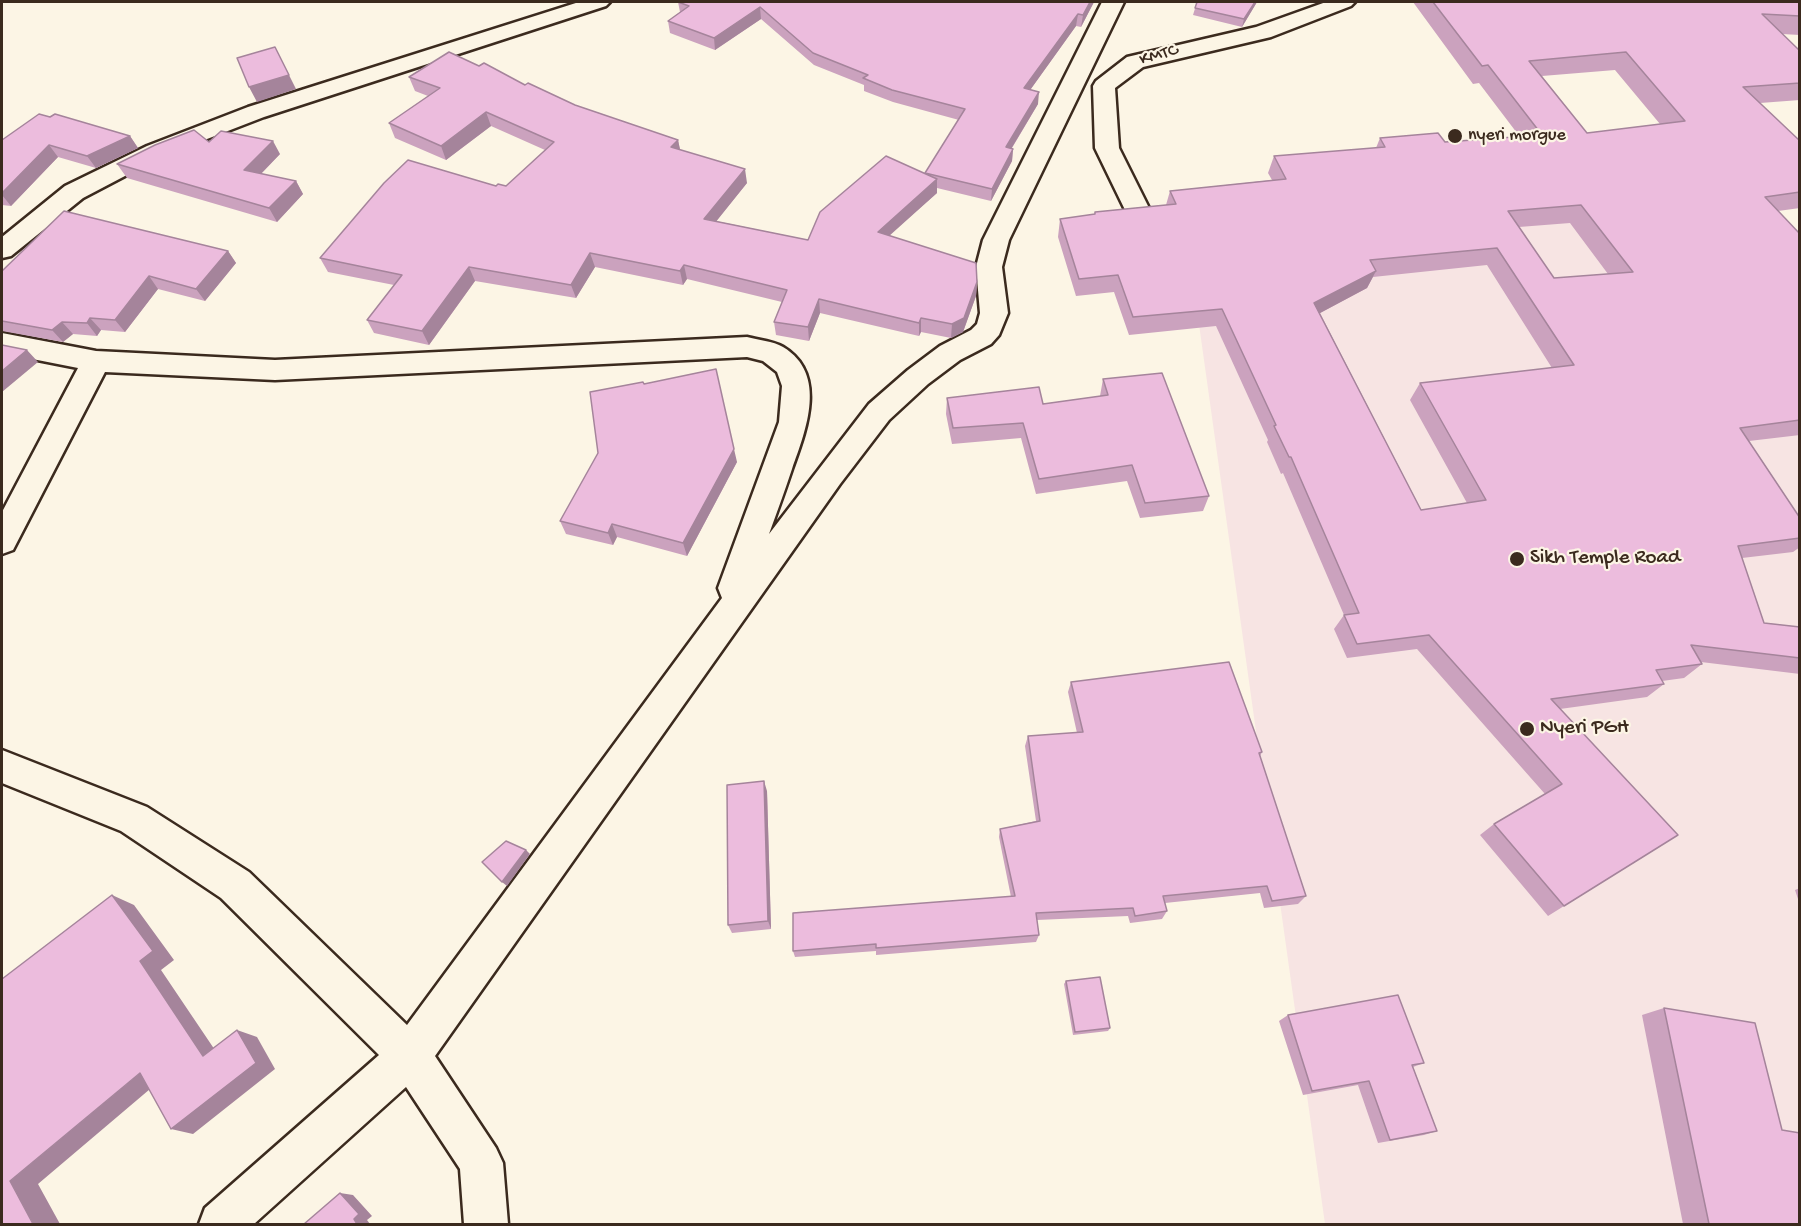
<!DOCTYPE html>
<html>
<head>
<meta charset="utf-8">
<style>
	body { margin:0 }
	#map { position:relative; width:1801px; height:1226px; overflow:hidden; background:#fcf5e5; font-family:"Gochi Hand",sans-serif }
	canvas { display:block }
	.frame { position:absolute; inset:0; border:3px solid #3b2a1e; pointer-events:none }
</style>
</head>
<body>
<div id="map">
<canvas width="1801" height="1226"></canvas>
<div class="frame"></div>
</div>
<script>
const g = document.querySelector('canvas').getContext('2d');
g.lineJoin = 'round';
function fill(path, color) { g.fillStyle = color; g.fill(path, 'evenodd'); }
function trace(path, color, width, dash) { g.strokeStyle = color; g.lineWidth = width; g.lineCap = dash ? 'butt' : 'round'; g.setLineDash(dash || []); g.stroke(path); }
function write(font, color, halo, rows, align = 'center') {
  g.font = font + ' "Gochi Hand",sans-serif'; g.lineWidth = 4.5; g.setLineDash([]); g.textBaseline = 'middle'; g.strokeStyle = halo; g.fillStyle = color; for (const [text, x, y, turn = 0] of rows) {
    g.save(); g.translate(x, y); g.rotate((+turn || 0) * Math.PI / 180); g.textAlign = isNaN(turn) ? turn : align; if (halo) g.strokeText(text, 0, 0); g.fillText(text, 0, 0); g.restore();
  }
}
const built = new Path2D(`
	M1182,203L1799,234V1224H1325Z`);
const minor = new Path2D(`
	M579,2H610L606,6L264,117L163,156L83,198L11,256L2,258V237L65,186L147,146L248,107Z
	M1102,2H1124L1009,240L1002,267L1008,313L999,335L991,344L960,360L928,384L889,420L840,484L435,1056L496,1148L503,1163L508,1224H464L460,1169L406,1087L254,1224H199L205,1208L379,1055L221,898L121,831L2,783V750L147,807L249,872L407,1025L722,598L718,588L779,422L782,386L777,372L763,361L747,357L275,380L105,372L13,550L2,554V512L78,368L2,353V333L96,351L275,360L747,337C758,340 773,341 783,347C828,374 806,430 792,469C785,490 777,512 769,534L869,404L908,370L940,346L971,330L977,324L980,313L976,267L983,240Z
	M1326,2H1355L1351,6L1271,37L1143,67L1115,88L1119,148L1149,208L1145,214L1136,216L1127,214L1095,148L1093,86L1096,81L1127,57L1256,27Z`);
const wall = new Path2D(`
	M678,2H1094L1081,27L1076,26L1030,90L1038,104L1012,148L1013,149L1012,161L991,201L937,188V193L889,235L977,282L976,296L963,332L951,338L921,332L919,336L820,313L809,341L776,335L774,322L782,302L687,279L683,285L595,267L576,298L475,281L429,345L374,333L367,320L394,285L328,272L320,258L496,186H506L545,150L491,126L446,160L395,138L389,123L428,96L415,91L409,77L525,85L575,105L678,140L680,150L747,183L716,221L808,240L925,174L959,120L893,102L864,91V85L814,65L761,19L715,50L670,33L668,21L680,12Z
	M1197,2H1257L1242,27L1193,15Z
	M1413,2H1800V35L1782,34L1800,51V100L1760,103L1800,141V208L1778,211L1800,234V435L1749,441L1800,518V547L1793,552L1742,558L1764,623L1800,627V674L1701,662L1702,664L1684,678L1662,681L1664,684L1647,697L1560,709L1678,835L1564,906L1548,916L1480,835L1494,824L1545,794L1417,649L1347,658L1334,629L1344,615L1283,473L1281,474L1267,442L1268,440L1216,326L1129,335L1114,292L1076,296L1058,237L1060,219L1094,215L1095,212L1166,205L1170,191L1272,180L1268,173L1274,156L1376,148L1380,138L1445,142L1520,137L1479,83L1473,84ZM1615,70L1660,124L1587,133L1542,76ZM1570,223L1608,274L1554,278L1519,227ZM1487,265L1552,368L1420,383L1410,400L1467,503L1421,510L1320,313L1367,288L1373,277Z
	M50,117L130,136L138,148L96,168L58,157L11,206L2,205V140Z
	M209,142L280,154L261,174L296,181L303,194L277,222L127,178L117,164Z
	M228,251L236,263L205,301L158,289L125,332L101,330L97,336L73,334L63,342L2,331V271Z
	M1103,379L1209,496L1203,511L1140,518L1127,481L1036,494L1021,438L952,444L946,414L947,398L1043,404L1100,396Z
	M644,384L737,462L687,556L617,537L613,545L566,534L560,521Z
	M1071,682L1262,752L1260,756L1306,896L1298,904L1264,908L1260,893L1165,903L1167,911L1162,919L1130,923L1128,916L1037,920L1039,935L1036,942L876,955V951L795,957L793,951L1011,897L999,837L1000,829L1036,821L1025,746L1028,736L1077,733L1068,692Z
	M767,791L771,929L732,933L728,925Z
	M1800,888V905L1795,890Z
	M1066,981L1110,1028L1108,1031L1073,1035L1064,984Z
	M1664,1008L1782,1130L1800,1224H1683L1642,1015Z
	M1288,1015L1424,1063L1413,1067L1437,1131L1424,1135L1378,1143L1358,1085L1303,1095L1279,1021Z`);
const shadedWall = new Path2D(`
	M1090,2H1094L1081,27L1083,15Z
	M1255,2H1257L1242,27L1244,19Z
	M760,7L761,19L715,50L714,38Z
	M1078,14L1076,26L1023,100L1024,88Z
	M275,47L296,89L257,102L249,87Z
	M1039,92L1038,104L1005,159L1006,147Z
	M486,112L491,126L446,160L441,146Z
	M130,136L138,148L96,168L87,156Z
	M678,140L681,154L671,147Z
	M273,141L280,154L252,183L244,170Z
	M49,145L58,157L11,206L2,195V193Z
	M1013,149L1012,161L991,201L992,189Z
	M745,169L747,183L707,233L704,219Z
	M937,179V193L878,246V232Z
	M296,181L303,194L277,222L269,208Z
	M228,251L236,263L205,301L196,289Z
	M590,253L595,267L576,298L571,285Z
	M684,265L687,279L683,285L680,271Z
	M469,267L475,281L429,345L422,331Z
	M1376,271L1367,288L1307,320L1314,303Z
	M149,276L158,289L125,332L115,320Z
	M977,282L976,296L963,332L951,338L952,324Z
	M819,299L820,313L809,341L808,327Z
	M90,318L101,330L97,336L87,323Z
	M921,318V332L919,336V323Z
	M62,322L73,334L63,342L52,330Z
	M27,350L38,362L2,392V371Z
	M734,449L737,462L687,556L683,543Z
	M612,524L617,537L613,545L608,533Z
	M764,781L767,791L771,929L768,921Z
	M526,850L530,854L507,886L502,882Z
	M112,895L134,905L174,960L161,970L223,1062L203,1056L140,961Z
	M237,1030L257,1037L275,1069L193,1134L171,1129Z
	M140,1073L163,1078L38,1184L60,1224H33L10,1181Z
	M340,1193L353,1195L372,1216L367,1220L370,1224H357Z`);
const building = new Path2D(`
	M678,2H1090L1083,15L1078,14L1024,88L1039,92L1006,147L1013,149L992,189L925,173L965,109L892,90L863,78L868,75L813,53L760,7L714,38L668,21L689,6Z
	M1197,2H1255L1244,19L1195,8Z
	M1433,2H1800V16L1762,14L1800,51V83L1743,87L1800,141V192L1765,197L1800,234V420L1740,428L1800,518V538L1738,546L1764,623L1800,627V658L1691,645L1702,664L1656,670L1664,684L1551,699L1678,835L1564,906L1494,824L1562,784L1429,635L1357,644L1344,615L1359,613L1291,457H1289L1274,426L1276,425L1222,309L1133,317L1118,275L1079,279L1060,219L1095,214V212L1176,204L1170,191L1286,179L1274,156L1385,147L1380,138L1438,133L1445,142L1542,135L1488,65L1482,66ZM1626,52L1685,121L1587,133L1529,61ZM1581,205L1633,272L1554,278L1508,211ZM1497,248L1574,365L1420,383L1486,500L1421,510L1314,303L1376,271L1370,260Z
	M275,47L289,75L249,87L237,58Z
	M449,52L479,66L484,63L525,85L528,83L575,105L678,140L671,147L745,169L704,219L808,240L820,212L886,156L937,179L878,232L976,263L977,282L964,318L952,324L921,318L919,323L819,299L808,327L774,322L787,290L684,265L680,271L590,253L571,285L469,267L422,331L367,320L402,275L320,258L384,183L408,160L496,186L498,184L506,186L554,142L486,112L441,146L389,123L440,88L409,77Z
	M39,114L50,117L55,114L130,136L87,156L49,145L2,193V140Z
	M194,130L209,142L221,131L273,141L244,170L296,181L269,208L117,164L155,145Z
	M64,211L228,251L196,289L149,276L115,320L90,318L87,323L62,322L52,330L2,321V271Z
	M2,345L27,350L2,371Z
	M716,369L734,449L683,543L612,524L608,533L560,521L598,453L590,392L643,382L644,384Z
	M1162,373L1209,496L1145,503L1132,465L1039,479L1023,423L953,428L947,398L1039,387L1043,404L1108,395L1103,379Z
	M1229,662L1262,752L1259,753L1306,896L1272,901L1267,886L1163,896L1167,911L1135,916L1133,908L1036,913L1039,935L876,948V944L793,951V913L1015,896L1000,829L1040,821L1028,736L1083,732L1071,682Z
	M764,781L768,921L728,925L727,785Z
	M506,841L526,850L502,882L482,862Z
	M112,895L153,951L140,961L203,1056L237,1030L256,1063L171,1129L140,1073L10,1181L33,1224H2V979Z
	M1100,977L1110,1028L1075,1032L1066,981Z
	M1398,995L1424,1063L1412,1065L1437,1131L1390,1140L1369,1081L1312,1091L1288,1015Z
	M1664,1008L1755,1023L1782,1130L1800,1133V1224H1709Z
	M340,1193L359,1214L354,1219L357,1224H304Z`);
const markers = [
	[1455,136,8,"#3b2a1e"],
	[1517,559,8,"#3b2a1e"],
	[1527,729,8,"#3b2a1e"]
];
const farStreetnames = [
	["KMTC",1159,56,-16]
];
const farPoinames = [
	["nyeri morgue",1468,136]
];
const poiNames = [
	["Sikh Temple Road",1530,559],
	["Nyeri PGH",1540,729]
];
fill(built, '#f7e4e3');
trace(minor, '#3b2a1e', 5);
fill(minor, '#fcf5e5');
fill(wall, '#cba2be');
fill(shadedWall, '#a5849b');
fill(building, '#ecbcdd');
trace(building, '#a5849b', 1.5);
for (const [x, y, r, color] of markers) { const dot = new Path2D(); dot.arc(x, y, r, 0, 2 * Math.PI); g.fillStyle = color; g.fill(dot); trace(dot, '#fcf5e5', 2); }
write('18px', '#3b2a1e', '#fcf5e5', farStreetnames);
write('18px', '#3b2a1e', '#fcf5e5', farPoinames, 'left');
write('21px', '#3b2a1e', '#fcf5e5', poiNames, 'left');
</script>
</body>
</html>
